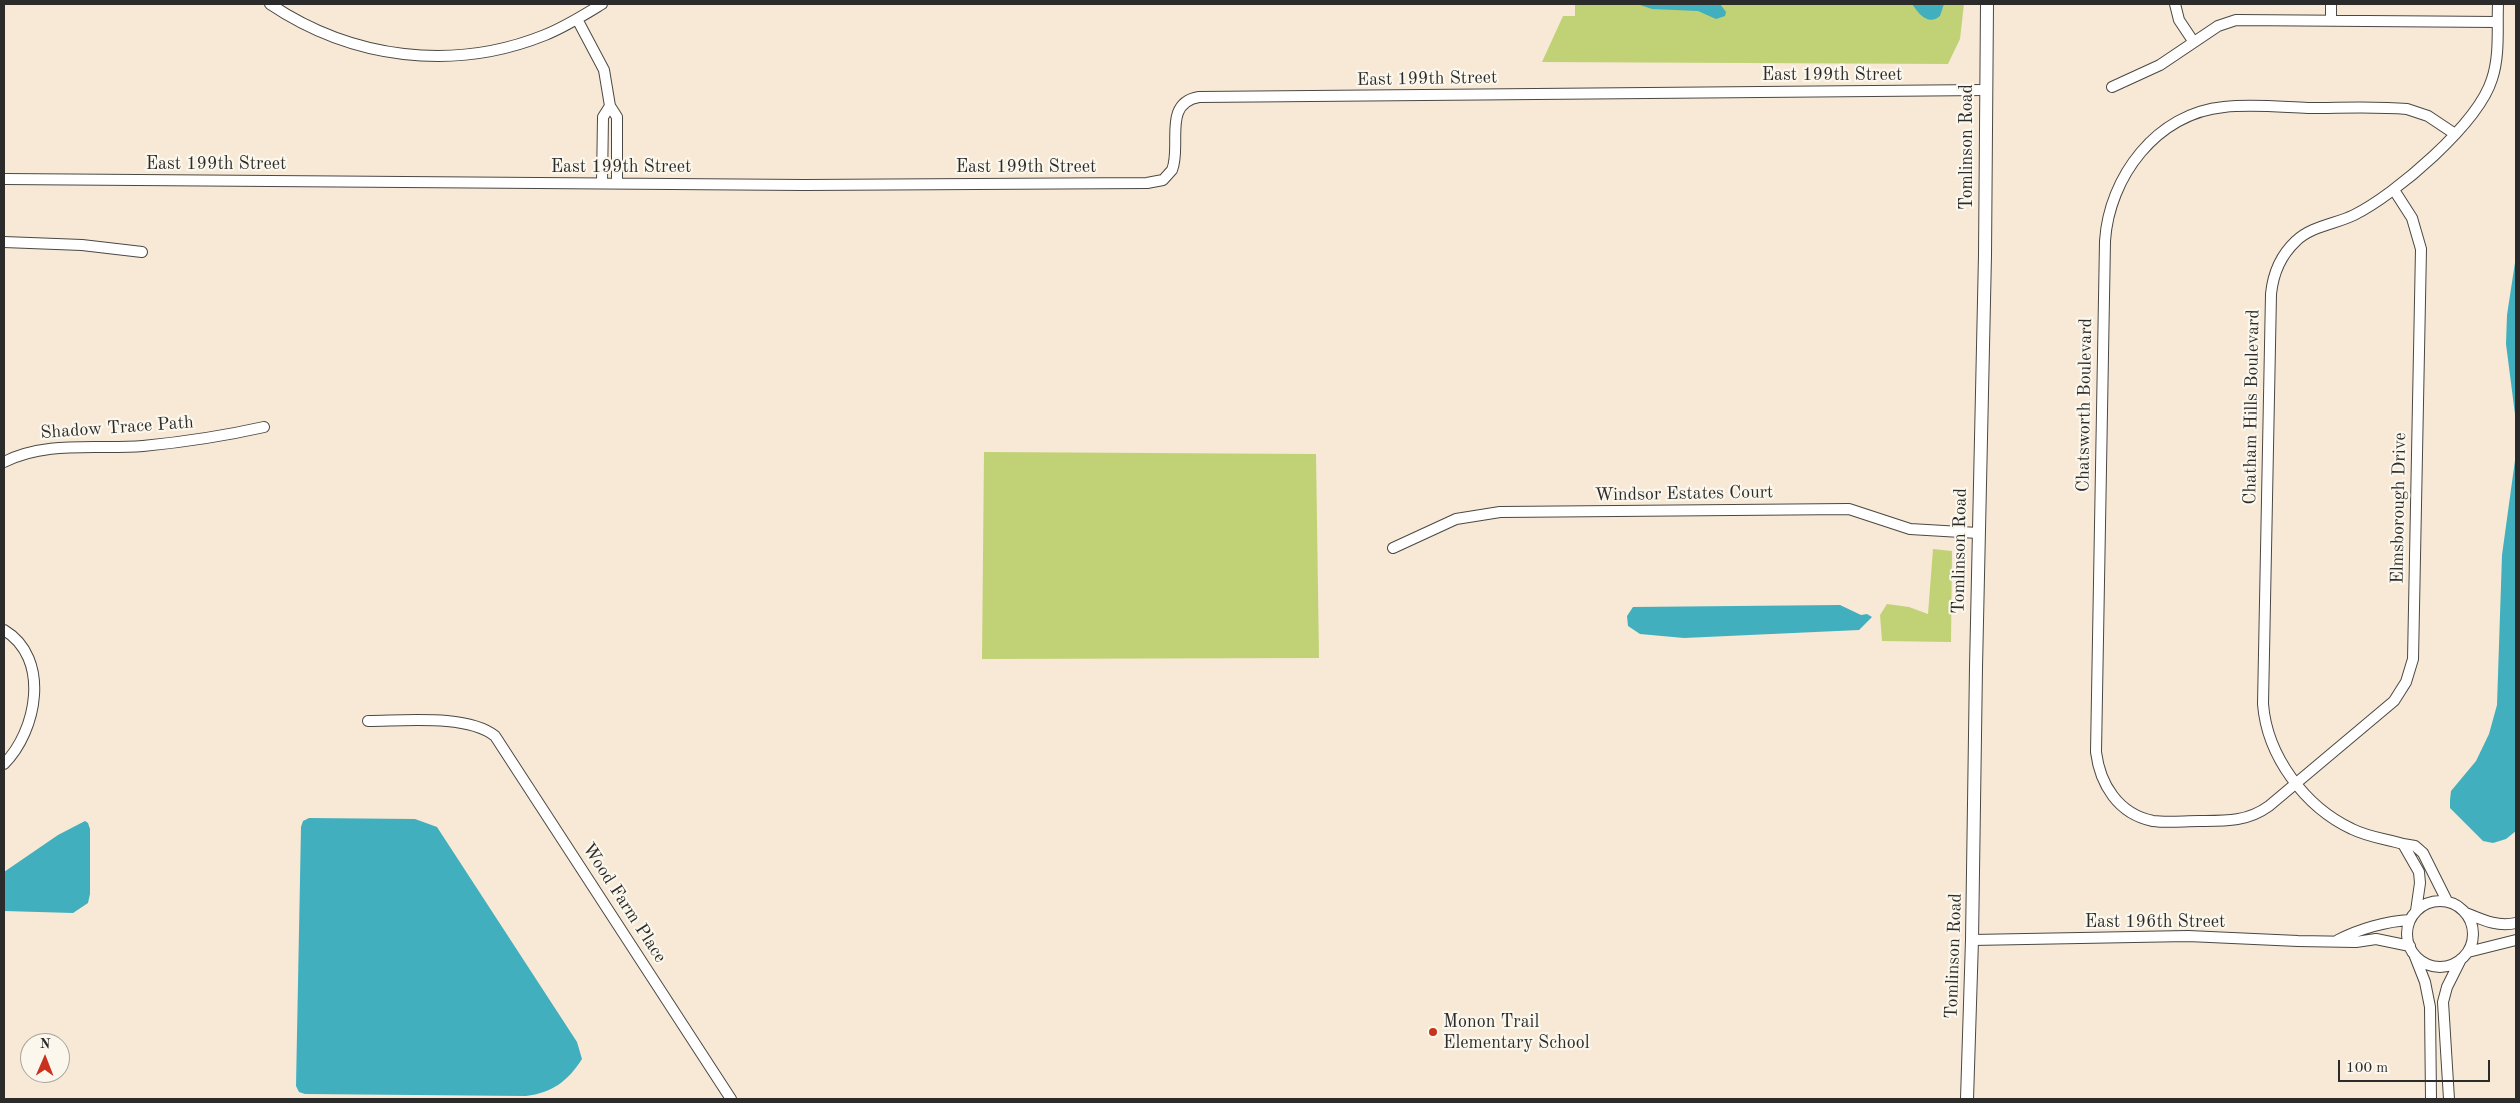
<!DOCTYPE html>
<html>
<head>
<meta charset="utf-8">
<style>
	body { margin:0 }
	#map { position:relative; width:2520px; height:1103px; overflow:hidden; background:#f7e9d5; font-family:"Old Standard TT",serif }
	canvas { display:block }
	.frame { position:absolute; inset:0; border:5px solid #2b2b2b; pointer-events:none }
	.north { position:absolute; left:20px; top:1033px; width:50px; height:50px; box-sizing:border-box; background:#fbf7ec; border:1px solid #a8a59f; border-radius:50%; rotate:1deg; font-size:14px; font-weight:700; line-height:20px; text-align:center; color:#2b2b2b }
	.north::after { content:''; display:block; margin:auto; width:18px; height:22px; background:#c8321e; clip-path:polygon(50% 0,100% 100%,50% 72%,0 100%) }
	.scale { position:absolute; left:2338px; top:1060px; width:152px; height:22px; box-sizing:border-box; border:2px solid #2b2b2b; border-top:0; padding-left:6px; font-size:15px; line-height:18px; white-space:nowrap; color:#2b2b2b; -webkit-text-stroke:4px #fbf7ec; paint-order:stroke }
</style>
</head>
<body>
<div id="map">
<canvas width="2520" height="1103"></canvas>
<div class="frame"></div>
<div class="north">N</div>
<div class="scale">100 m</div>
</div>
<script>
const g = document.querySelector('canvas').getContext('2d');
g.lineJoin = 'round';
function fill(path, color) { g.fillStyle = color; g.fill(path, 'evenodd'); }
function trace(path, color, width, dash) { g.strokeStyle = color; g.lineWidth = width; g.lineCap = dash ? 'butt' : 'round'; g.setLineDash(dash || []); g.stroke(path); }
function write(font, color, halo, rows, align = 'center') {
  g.font = font + ' "Old Standard TT",serif'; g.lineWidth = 4.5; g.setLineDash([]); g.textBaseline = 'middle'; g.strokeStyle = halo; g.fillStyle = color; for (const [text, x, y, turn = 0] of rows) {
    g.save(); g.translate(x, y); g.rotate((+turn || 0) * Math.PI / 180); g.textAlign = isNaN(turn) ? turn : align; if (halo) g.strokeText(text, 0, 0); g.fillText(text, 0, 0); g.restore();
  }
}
const green = new Path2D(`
	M1575,4H1964L1960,39L1948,64L1542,62L1563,16H1575Z
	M984,452L1316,454L1319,658L982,659Z
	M1933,549L1952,551L1951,642L1882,641L1880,615L1887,604L1909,607L1928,614Z`);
const water = new Path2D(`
	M1637,4H1720L1726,12L1725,16L1716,19L1698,11L1652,9Z
	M1912,4H1944L1940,16C1928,26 1919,14 1912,4Z
	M2516,256V422L2506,344L2507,315Z
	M2516,453V831L2506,839L2493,843L2483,841L2450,808V800L2451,791L2476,761L2489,734L2497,705L2502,555Z
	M1840,605L1861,615L1867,614L1872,617L1859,630L1684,638L1640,634L1628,626L1627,616L1633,607Z
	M309,818L415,819L437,827L577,1042L582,1059C568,1081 552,1093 526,1096L305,1094L299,1092L296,1086L301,827L303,821Z
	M85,821L88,823L90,829V894L88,903L73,913L4,911V872L58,835Z`);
const minor = new Path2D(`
	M270,4C352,59 453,72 545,35C565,27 584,15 602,4
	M2175,4L2179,20L2193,41
	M577,19L604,70L610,106L617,117V183
	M2331,19V4
	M2112,87L2160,65L2218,26L2236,20L2497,22
	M4,179L804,185L1147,183L1163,180L1172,170C1182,146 1162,103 1199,97L1985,90
	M602,183L603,117L610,106
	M2394,190L2412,218L2421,249L2413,659L2406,682L2394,701L2269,806C2247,822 2225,821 2199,821C2184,821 2168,823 2153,821C2118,814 2100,784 2096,752L2105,241C2109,177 2157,113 2224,107C2252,104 2281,107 2308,108C2341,108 2375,106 2407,109L2428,116L2455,134
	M4,242L82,245L142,252
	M4,462C47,440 97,450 143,446C184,442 224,436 264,427
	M1393,548L1456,519L1500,512L1849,509L1910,529L1978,533
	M4,630C51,658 37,731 4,764
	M368,721C403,721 467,714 495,736L731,1099
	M2403,844C2386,839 2368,837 2352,829C2305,807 2267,756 2263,704L2271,294C2273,274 2281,255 2296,241C2311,226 2336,224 2354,215C2396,194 2478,124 2492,79C2500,55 2497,28 2498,4
	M2407 934a33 33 0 1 1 66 0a33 33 0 1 1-66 0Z
	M2416,911L2420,883L2419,872L2403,844L2415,846L2423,853L2447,901
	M2466,913C2483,920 2497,927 2516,923
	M1972,940L2188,936L2298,941L2356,942L2376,939L2410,946
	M2338,940C2359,929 2387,921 2410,920
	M2468,952L2516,940
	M2414,954L2425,982L2430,1007L2431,1099
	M2449,1099L2443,1002L2447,987L2461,959`);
const tertiary = new Path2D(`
	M1967,1099L1972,940L1976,667L1985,255L1987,4`);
const markers = [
	[1433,1032,5,"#c8321e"]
];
const streetNames = [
	["East 199th Street",1832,75],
	["East 199th Street",1427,79,-1],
	["Tomlinson Road",1967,147,-90],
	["East 199th Street",216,164],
	["East 199th Street",621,167],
	["East 199th Street",1026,167],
	["Chatsworth Boulevard",2085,405,-89],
	["Chatham Hills Boulevard",2252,407,-89],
	["Shadow Trace Path",117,428,-4],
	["Windsor Estates Court",1684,494,-1],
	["Elmsborough Drive",2399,508,-89],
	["Tomlinson Road",1960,551,-89],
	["Wood Farm Place",624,903,57],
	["East 196th Street",2155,922],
	["Tomlinson Road",1954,956,-88]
];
const poiNames = [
	["Monon Trail",1443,1022],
	["Elementary School",1443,1043]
];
fill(green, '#c0d275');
fill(water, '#41afbe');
trace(minor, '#4a4844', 12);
trace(tertiary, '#4a4844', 14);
trace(minor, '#fff', 10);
trace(tertiary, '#fff', 12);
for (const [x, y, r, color] of markers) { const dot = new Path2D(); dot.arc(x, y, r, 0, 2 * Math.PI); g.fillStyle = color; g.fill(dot); trace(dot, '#fbf7ec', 2); }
write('18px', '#2b2b2b', '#fbf7ec', streetNames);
write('18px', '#2b2b2b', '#fbf7ec', poiNames, 'left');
</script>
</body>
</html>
